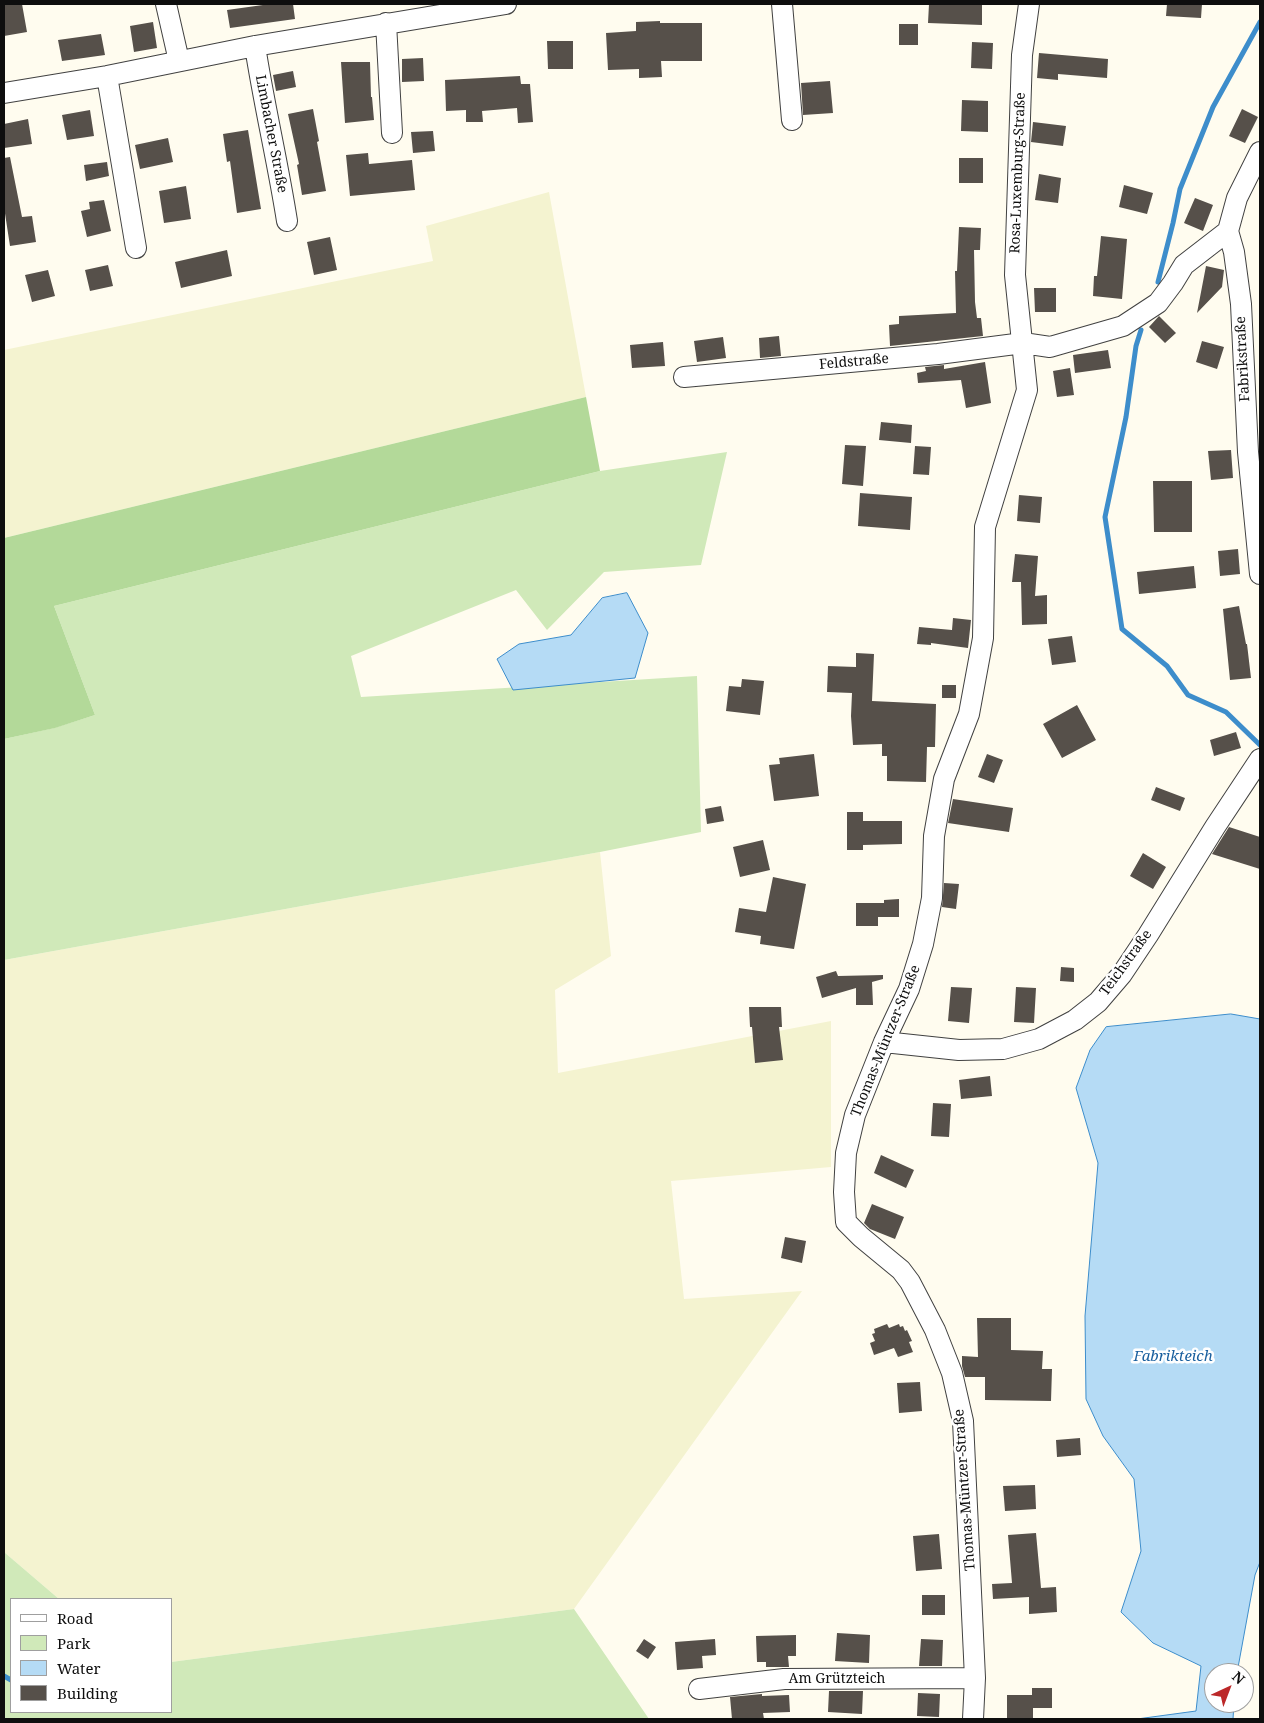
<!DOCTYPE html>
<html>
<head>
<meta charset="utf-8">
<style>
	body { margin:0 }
	#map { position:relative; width:1264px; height:1723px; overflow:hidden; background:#fffcef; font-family:"Noto Serif",serif }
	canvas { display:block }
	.frame { position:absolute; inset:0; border:5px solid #0e0e0e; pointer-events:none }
	.legend { position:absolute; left:10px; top:1598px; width:162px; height:115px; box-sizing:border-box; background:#fff; border:1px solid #9f9f9f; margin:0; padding:6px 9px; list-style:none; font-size:15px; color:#0e0e0e }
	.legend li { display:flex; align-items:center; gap:10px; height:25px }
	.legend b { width:25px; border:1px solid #9f9f9f }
	.north { position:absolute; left:1204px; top:1663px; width:50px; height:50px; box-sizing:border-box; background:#fff; border:1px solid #9f9f9f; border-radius:50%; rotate:43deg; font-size:14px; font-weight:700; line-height:20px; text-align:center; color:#0e0e0e }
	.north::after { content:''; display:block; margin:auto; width:18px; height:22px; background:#bc2829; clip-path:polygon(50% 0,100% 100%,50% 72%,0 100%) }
</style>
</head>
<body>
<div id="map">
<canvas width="1264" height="1723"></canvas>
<div class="frame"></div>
<ul class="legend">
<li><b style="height:6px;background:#fff"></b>Road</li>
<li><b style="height:14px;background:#d0e9b9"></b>Park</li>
<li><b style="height:14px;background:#b5dbf5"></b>Water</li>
<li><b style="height:14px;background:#56504a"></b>Building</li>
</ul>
<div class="north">N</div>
</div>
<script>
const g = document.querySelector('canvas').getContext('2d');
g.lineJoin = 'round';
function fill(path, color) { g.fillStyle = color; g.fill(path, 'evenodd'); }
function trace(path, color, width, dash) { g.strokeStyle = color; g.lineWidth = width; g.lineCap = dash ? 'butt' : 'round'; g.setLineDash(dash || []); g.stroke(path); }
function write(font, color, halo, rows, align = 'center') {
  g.font = font + ' "Noto Serif",serif'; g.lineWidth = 5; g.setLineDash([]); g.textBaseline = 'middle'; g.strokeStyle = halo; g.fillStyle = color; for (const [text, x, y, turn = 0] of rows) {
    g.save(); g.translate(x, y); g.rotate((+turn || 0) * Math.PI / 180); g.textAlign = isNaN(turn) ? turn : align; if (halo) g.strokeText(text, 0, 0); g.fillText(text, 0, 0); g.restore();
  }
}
const farmland = new Path2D(`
	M549,192L586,397L4,538V350L433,261L426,226Z
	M600,852L611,956L555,990L558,1073L831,1021V1167L671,1181L684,1299L802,1291L574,1609L171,1662V1599H59L4,1552V960Z`);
const green = new Path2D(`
	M727,452L701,565L604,572L547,630L516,590L351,656L361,697L697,676L701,832L600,852L4,960V739L54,728L95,715L54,606L600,471Z
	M4,1552L59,1599H11V1712H171V1662L574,1609L649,1719H4Z`);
const forest = new Path2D(`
	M586,397L600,471L54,606L95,715L55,728L4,739V538Z`);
const water = new Path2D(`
	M627,593L648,633L635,678L513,690L497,659L519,644L571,635L602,598Z
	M1231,1014L1260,1019V1562L1255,1575L1237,1673H1214V1703H1234L1233,1719H1137L1196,1711L1201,1666L1153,1643L1121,1612L1141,1551L1134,1479L1103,1436L1086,1399L1085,1316L1098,1163L1076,1088L1090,1050L1106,1027Z`);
const stream = new Path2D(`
	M1158,282L1173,223L1180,189L1213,107L1260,22
	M1141,330L1136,346L1126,417L1105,517L1122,629L1167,666L1188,695L1226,712L1260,745
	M4,1676L11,1680`);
const building = new Path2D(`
	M4,4H22L27,32L4,36Z
	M270,4H293L295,19L230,28L227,10Z
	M929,4H982V25L928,23Z
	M1167,4H1202L1201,18L1166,16Z
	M660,21V23H702V61H661L662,77L639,78V69L608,70L606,33L636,31V22Z
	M153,22L157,48L134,52L130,26Z
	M899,24H918V45H899Z
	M101,34L105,55L62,61L58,40Z
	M547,41H573V69H548Z
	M972,42L993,43L992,69L971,68Z
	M1039,53L1108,59L1107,78L1058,74V80L1037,78Z
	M423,58L424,81L402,82V59Z
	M341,62H370L371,97H372L374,120L345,123Z
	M293,71L296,87L276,91L273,75Z
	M520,76L521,84H530L533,122L518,123L517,108L482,111L483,122H466V110L446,111L445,80Z
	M830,81L833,113L803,115L801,83Z
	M962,100L988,101V132L961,131Z
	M313,109L319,141L317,142L326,191L302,195L297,165L299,164L288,114Z
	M1242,109L1258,117L1245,143L1229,136Z
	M90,110L94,136L67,140L62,115Z
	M28,119L32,144L4,148V124Z
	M1033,122L1066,126L1063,146L1031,142Z
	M248,130L261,209L237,213L230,161L227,162L223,134Z
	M433,131L435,151L413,153L411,132Z
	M168,138L173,162L140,169L135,145Z
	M368,153L369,164L412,160L415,190L350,196L346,155Z
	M10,157L22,217L32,216L36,242L10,246L4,207V158Z
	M959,158H983V183H959Z
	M107,162L109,176L86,181L84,165Z
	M1039,174L1061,178L1058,203L1035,200Z
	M1124,185L1153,193L1147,214L1119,207Z
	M186,186L191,219L164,223L159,191Z
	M1195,198L1213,205L1203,231L1184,223Z
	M104,200L111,231L87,237L81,211L90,209L89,202Z
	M959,227L981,228L980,250H974L975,302L977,318H981L983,336L890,346L889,325L899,324V316L956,313L955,271H957Z
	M1101,236L1127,239L1122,299L1093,296L1094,276H1097Z
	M330,237L337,270L314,275L307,242Z
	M227,250L232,276L181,288L175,262Z
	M108,265L113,286L90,291L85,270Z
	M1206,266L1224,270L1222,287L1197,313Z
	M48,270L55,296L32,302L25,275Z
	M1034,288H1056V312H1035Z
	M1159,316L1176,333L1165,343L1149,327Z
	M779,336L781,356L760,358L759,338Z
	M723,337L726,358L697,362L694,341Z
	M1202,341L1224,347L1217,369L1196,362Z
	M663,342L665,366L632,368L630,345Z
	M1108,350L1111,368L1075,373L1073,355Z
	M985,362L991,403L966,408L961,380L918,383L917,373L926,371L925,367L944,365V369Z
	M1070,368L1074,395L1057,397L1053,371Z
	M881,422L912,425L911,443L879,440Z
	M845,445L866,446L863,486L842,484Z
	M915,446L931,447L929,475L913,474Z
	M1231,450L1233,478L1211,480L1208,451Z
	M1153,481H1192V532H1154Z
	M860,493L912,497L910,530L858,526Z
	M1019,495L1042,497L1040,523L1017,521Z
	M1238,549L1240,574L1220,576L1218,551Z
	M1015,554L1038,556L1035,596L1047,595V624L1022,625L1021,582H1012Z
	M1194,566L1196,588L1139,594L1137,572Z
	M1239,606L1246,644H1247L1251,678L1230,680L1223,609Z
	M953,618L971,620L968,648L931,643V645L917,644L919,627L952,630Z
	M1072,636L1076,662L1052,665L1048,639Z
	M856,653L874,654L872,701L936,704L935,747H927L926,782L887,781V756H882V744L853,745L851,716L852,693L827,692L828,666L856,667Z
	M742,679L764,681L760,715L726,711L729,686L741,687Z
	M942,685H956V698H942Z
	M1077,705L1096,740L1062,758L1043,724Z
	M1236,732L1241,748L1214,756L1210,740Z
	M814,754L819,796L774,801L769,765L780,764L779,758Z
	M987,754L1003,760L994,783L978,777Z
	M1156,787L1185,798L1180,811L1151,800Z
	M953,799L1013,808L1009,832L948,823Z
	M721,806L724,821L707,824L705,809Z
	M847,812H863V821H902V844L863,845V850H847Z
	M1229,827L1260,837V869L1212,854Z
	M763,840L770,870L740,877L733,847Z
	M1143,853L1166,867L1153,889L1130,876Z
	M773,877L806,884L794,949L760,944L761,936L735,932L739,908L766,912Z
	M944,883L959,884L956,909L942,907Z
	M899,899V917H878V926H856V903H884V900Z
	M1061,967L1074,968V982L1060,981Z
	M836,971L838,976L883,975V979L872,982L873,1005H856V988L822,998L816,977Z
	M951,987L972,988L969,1023L948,1021Z
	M1016,987L1036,988L1034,1023L1014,1022Z
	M749,1007H781L782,1027H779L783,1060L755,1063L752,1027H750Z
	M990,1076L992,1096L961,1099L959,1080Z
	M933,1103L951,1104L949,1137L931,1136Z
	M881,1155L914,1170L906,1188L874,1173Z
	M872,1204L904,1217L895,1239L870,1229L864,1223Z
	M785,1237L806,1241L802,1263L781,1258Z
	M977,1318H1011V1350L1043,1351L1042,1369H1052L1051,1401L985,1400V1377H965L962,1366V1356L978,1357Z
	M887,1324L889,1328L899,1324L900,1327L903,1326L905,1331L907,1330L912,1341L909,1342L913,1352L898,1357L894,1348L874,1355L870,1343L875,1341L872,1334L875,1333L874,1329Z
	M920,1382L922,1411L899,1413L897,1383Z
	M1080,1438L1081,1455L1057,1457L1056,1440Z
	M1035,1485L1036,1509L1005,1511L1003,1486Z
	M1036,1533L1041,1588L1056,1587L1057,1612L1029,1614V1597L993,1599L992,1584L1012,1583L1008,1535Z
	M939,1534L942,1569L916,1571L913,1536Z
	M922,1595H945V1615H922Z
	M837,1633L870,1635L869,1663L835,1661Z
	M796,1635V1656H788L789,1667H766V1662H757L756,1636Z
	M644,1639L656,1647L648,1659L636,1651Z
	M715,1639L716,1655L702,1656L703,1668L677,1670L675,1642Z
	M921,1639L943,1640L942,1666H919Z
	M1032,1688H1052V1708H1033V1719H1007V1695H1032Z
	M829,1691H863L862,1714L828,1712Z
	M918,1693L940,1694L939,1717L917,1716Z
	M762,1694V1696L789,1695L790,1712L763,1713L764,1719H732L730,1697Z`);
const minor = new Path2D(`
	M166,4L179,61
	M782,4L792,120
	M386,23L392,133
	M255,46C264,105 278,163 287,221
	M107,76L136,248
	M4,93L107,76L255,46L506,4
	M1260,152L1237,198L1228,231L1234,252L1241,304L1248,452L1260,574
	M684,377L938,354L1023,343L1050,347L1123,326L1158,303L1173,283L1184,265L1228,231
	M884,1042L959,1050L1003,1049L1039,1039L1075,1020L1098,1002L1122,974L1148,935L1215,827L1260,759
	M699,1689L784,1679L975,1678
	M973,1719L975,1678L963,1421L952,1373L935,1330L910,1282L901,1270L861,1237L846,1222L844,1192L846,1153L855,1115L884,1042L909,989L923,944L932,898L934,836L944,779L969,714L983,638L985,527L1027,390L1015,275L1022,55L1029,4`);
const streetNames = [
	["Limbacher Straße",271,134,79],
	["Rosa-Luxemburg-Straße",1018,173,-88],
	["Fabrikstraße",1243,359,-93],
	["Feldstraße",854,362,-5],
	["Teichstraße",1126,963,-54],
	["Thomas-Müntzer-Straße",886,1041,-68],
	["Thomas-Müntzer-Straße",965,1490,-94],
	["Am Grützteich",837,1679]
];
const waterNames = [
	["Fabrikteich",1173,1357]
];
fill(farmland, '#f4f3d0');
fill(green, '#d0e9b9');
fill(forest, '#b3d999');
fill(water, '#b5dbf5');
trace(water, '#3d8dcb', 1);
trace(stream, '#3d8dcb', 5);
fill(building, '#56504a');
trace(minor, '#414141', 22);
trace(minor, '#fff', 20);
write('14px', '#0e0e0e', '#fff', streetNames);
write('italic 15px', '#195f9e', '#fff', waterNames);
</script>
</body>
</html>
